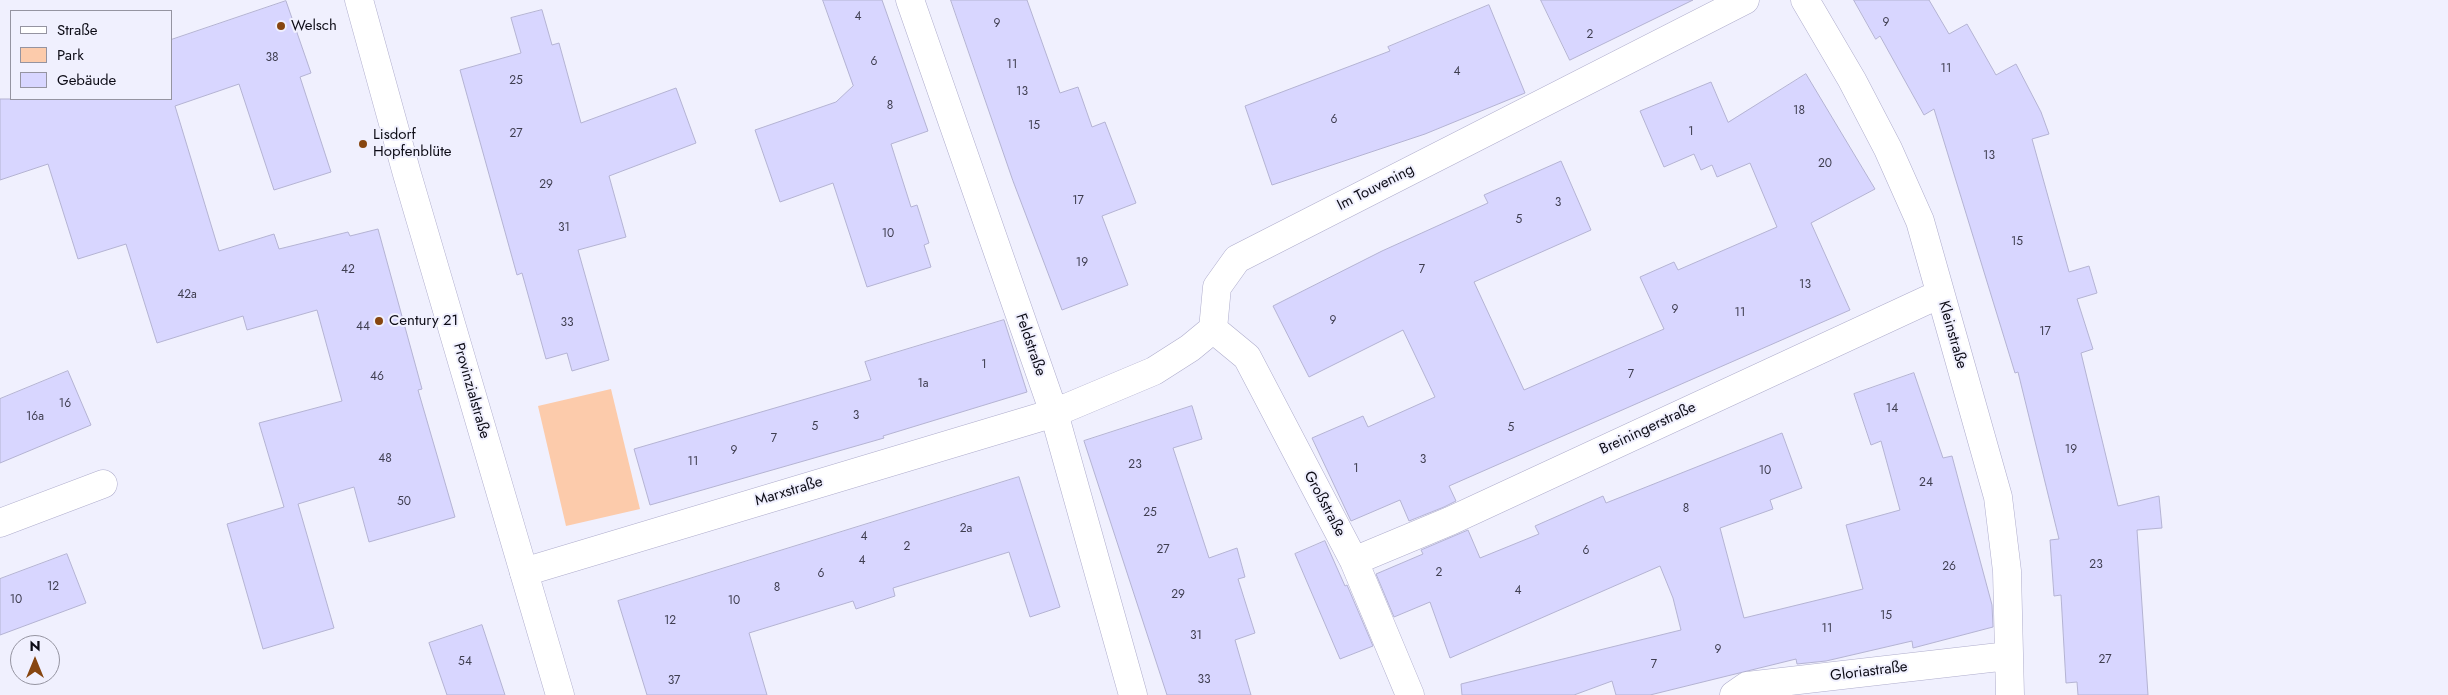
<!DOCTYPE html>
<html>
<head>
<meta charset="utf-8">
<style>
	body { margin:0 }
	#map { position:relative; width:2448px; height:695px; overflow:hidden; background:#f0f0fe; font-family:Jost,sans-serif }
	canvas { display:block }
	.legend { position:absolute; left:10px; top:10px; width:162px; height:90px; box-sizing:border-box; background:#f0f0fe; border:1px solid #9594a1; margin:0; padding:6px 9px; list-style:none; font-size:15px; color:#0c0b15 }
	.legend li { display:flex; align-items:center; gap:10px; height:25px }
	.legend b { width:25px; border:1px solid #9594a1 }
	.north { position:absolute; left:10px; top:635px; width:50px; height:50px; box-sizing:border-box; background:#f0f0fe; border:1px solid #9594a1; border-radius:50%; rotate:0deg; font-size:14px; font-weight:700; line-height:20px; text-align:center; color:#0c0b15 }
	.north::after { content:''; display:block; margin:auto; width:18px; height:22px; background:#874610; clip-path:polygon(50% 0,100% 100%,50% 72%,0 100%) }
</style>
</head>
<body>
<div id="map">
<canvas width="2448" height="695"></canvas>
<ul class="legend">
<li><b style="height:6px;background:#fff"></b>Straße</li>
<li><b style="height:14px;background:#fccbab"></b>Park</li>
<li><b style="height:14px;background:#d8d6ff"></b>Gebäude</li>
</ul>
<div class="north">N</div>
</div>
<script>
const g = document.querySelector('canvas').getContext('2d');
g.lineJoin = 'round';
function fill(path, color) { g.fillStyle = color; g.fill(path, 'evenodd'); }
function trace(path, color, width, dash) { g.strokeStyle = color; g.lineWidth = width; g.lineCap = dash ? 'butt' : 'round'; g.setLineDash(dash || []); g.stroke(path); }
function write(font, color, halo, rows, align = 'center') {
  g.font = font + ' Jost,sans-serif'; g.lineWidth = 4; g.setLineDash([]); g.textBaseline = 'middle'; g.strokeStyle = halo; g.fillStyle = color; for (const [text, x, y, turn = 0] of rows) {
    g.save(); g.translate(x, y); g.rotate((+turn || 0) * Math.PI / 180); g.textAlign = isNaN(turn) ? turn : align; if (halo) g.strokeText(text, 0, 0); g.fillText(text, 0, 0); g.restore();
  }
}
const green = new Path2D(`
	M611,389L640,509L566,526L538,406Z`);
const building = new Path2D(`
	M823,0H882L928,131L891,144L911,207L917,205L929,243L924,245L931,267L867,287L833,183L780,202L755,130L836,102L853,86Z
	M951,0H1027L1060,93L1078,87L1092,127L1105,122L1136,203L1102,216L1128,285L1062,310L1013,181Z
	M1541,0H1693L1570,60Z
	M1854,0H1929L1949,34L1967,24L1996,75L2016,64L2041,112L2049,134L2032,139L2069,272L2089,266L2097,293L2077,299L2093,349L2081,353L2118,506L2159,496L2162,528L2137,530L2148,695H2078L2077,682L2066,683L2061,595L2054,596L2050,540L2059,539L2018,372L2015,373L1934,109L1924,115L1880,36L1876,39Z
	M286,1L311,73L300,77L331,172L274,190L239,84L175,106L219,251L274,234L279,249L348,232L350,236L378,229L422,389L418,390L455,517L369,542L354,487L298,504L334,628L263,649L227,524L284,507L259,423L342,401L317,310L247,330L243,316L157,343L126,244L78,259L48,164L0,180V99H171V40Z
	M1489,5L1525,93L1425,134L1272,185L1245,106L1390,51L1388,47Z
	M542,10L552,45L559,43L581,123L676,88L696,143L609,176L626,237L578,250L609,360L572,371L567,353L546,359L522,273L517,275L460,70L521,53L511,18Z
	M1806,74L1875,189L1811,223L1850,310L1449,486L1456,501L1444,507L1409,521L1400,500L1351,521L1312,438L1363,416L1368,427L1435,397L1403,330L1309,377L1273,306L1382,251L1488,203L1484,195L1561,161L1591,230L1474,282L1524,390L1597,358L1664,329L1640,277L1674,262L1678,270L1777,227L1750,163L1717,177L1712,165L1701,170L1694,154L1664,167L1640,111L1711,82L1728,122Z
	M1004,320L1027,392L883,436L884,438L650,505L634,449L871,380L865,362Z
	M68,371L91,425L0,463V399Z
	M1914,373L1943,458L1952,456L1992,605L1993,627L1913,648L1912,641L1826,661L1797,664L1796,659L1650,695H1616L1612,681L1574,695H1462L1461,684L1681,630L1673,598L1660,566L1450,658L1430,602L1394,617L1376,574L1423,554L1421,550L1468,530L1480,558L1539,534L1535,526L1603,496L1606,503L1782,433L1802,488L1770,500L1773,509L1720,528L1744,618L1863,589L1846,525L1900,510L1881,441L1871,445L1854,394Z
	M1192,406L1202,439L1173,448L1209,558L1237,548L1245,577L1238,579L1255,633L1235,640L1251,695H1167L1084,441Z
	M1019,477L1060,607L1030,617L1009,552L893,588L895,596L856,609L853,601L749,633L767,695H647L618,601Z
	M1325,541L1345,586L1347,585L1373,646L1340,659L1295,554Z
	M67,554L86,603L0,635V579Z
	M482,625L505,695H447L429,643Z`);
const street = new Path2D(`
	M910,0L1054,413L1133,695
	M1805,0L1852,80L1888,149L1920,221L1998,497L2007,571L2010,695
	M1213,329L1247,357L1354,561L1410,695
	M0,523L103,484
	M1354,561L1450,521L1940,294
	M524,572L1054,413L1154,371L1190,348L1213,329L1217,287L1237,259L1745,0
	M1734,695L1747,686L2008,656`);
const secondary = new Path2D(`
	M359,0L407,174L560,695`);
const markers = [
	[281,26,5,"#874610"],
	[363,144,5,"#874610"],
	[379,321,5,"#874610"]
];
const numberNames = [
	["4",858,17],
	["9",1886,23],
	["9",997,24],
	["2",1590,35],
	["38",272,58],
	["6",874,62],
	["11",1012,65],
	["11",1946,69],
	["4",1457,72],
	["25",516,81],
	["13",1022,92],
	["8",890,106],
	["18",1799,111],
	["6",1334,120],
	["15",1034,126],
	["1",1691,132],
	["27",516,134],
	["13",1989,156],
	["20",1825,164],
	["29",546,185],
	["17",1078,201],
	["3",1558,203],
	["5",1519,220],
	["31",564,228],
	["10",888,234],
	["15",2017,242],
	["19",1082,263],
	["42",348,270],
	["7",1422,270],
	["13",1805,285],
	["42a",187,295],
	["9",1675,310],
	["11",1740,313],
	["9",1333,321],
	["33",567,323],
	["44",363,327],
	["17",2045,332],
	["1",984,365],
	["7",1631,375],
	["46",377,377],
	["1a",923,384],
	["16",65,404],
	["14",1892,409],
	["3",856,416],
	["16a",35,417],
	["5",815,427],
	["5",1511,428],
	["7",774,439],
	["19",2071,450],
	["9",734,451],
	["48",385,459],
	["3",1423,460],
	["11",693,462],
	["23",1135,465],
	["1",1356,469],
	["10",1765,471],
	["24",1926,483],
	["50",404,502],
	["8",1686,509],
	["25",1150,513],
	["2a",966,529],
	["4",864,537],
	["2",907,547],
	["27",1163,550],
	["6",1586,551],
	["4",862,561],
	["23",2096,565],
	["26",1949,567],
	["2",1439,573],
	["6",821,574],
	["12",53,587],
	["8",777,588],
	["4",1518,591],
	["29",1178,595],
	["10",16,600],
	["10",734,601],
	["15",1886,616],
	["12",670,621],
	["11",1827,629],
	["31",1196,636],
	["9",1718,650],
	["27",2105,660],
	["54",465,662],
	["7",1654,665],
	["33",1204,680],
	["37",674,681]
];
const poiNames = [
	["Welsch",291,26],
	["Lisdorf",373,135],
	["Hopfenblüte",373,152],
	["Century 21",389,321]
];
const streetNames = [
	["Im Touvening",1376,188,-27],
	["Kleinstraße",1952,335,74],
	["Feldstraße",1030,345,71],
	["Provinzialstraße",471,391,74],
	["Breiningerstraße",1648,429,-25],
	["Marxstraße",789,492,-17],
	["Großstraße",1324,504,62],
	["Gloriastraße",1869,672,-7]
];
fill(green, '#fccbab');
fill(building, '#d8d6ff');
trace(building, '#b4b3d3', 1);
trace(street, '#aeaccc', 29);
trace(secondary, '#aeaccc', 29);
trace(street, '#fff', 28);
trace(secondary, '#fff', 28);
for (const [x, y, r, color] of markers) { const dot = new Path2D(); dot.arc(x, y, r, 0, 2 * Math.PI); g.fillStyle = color; g.fill(dot); trace(dot, '#f0f0fe', 2); }
write('12px', '#3f3e50', null, numberNames);
write('15px', '#0c0b15', '#f0f0fe', poiNames, 'left');
write('15px', '#0c0b15', '#f0f0fe', streetNames);
</script>
</body>
</html>
